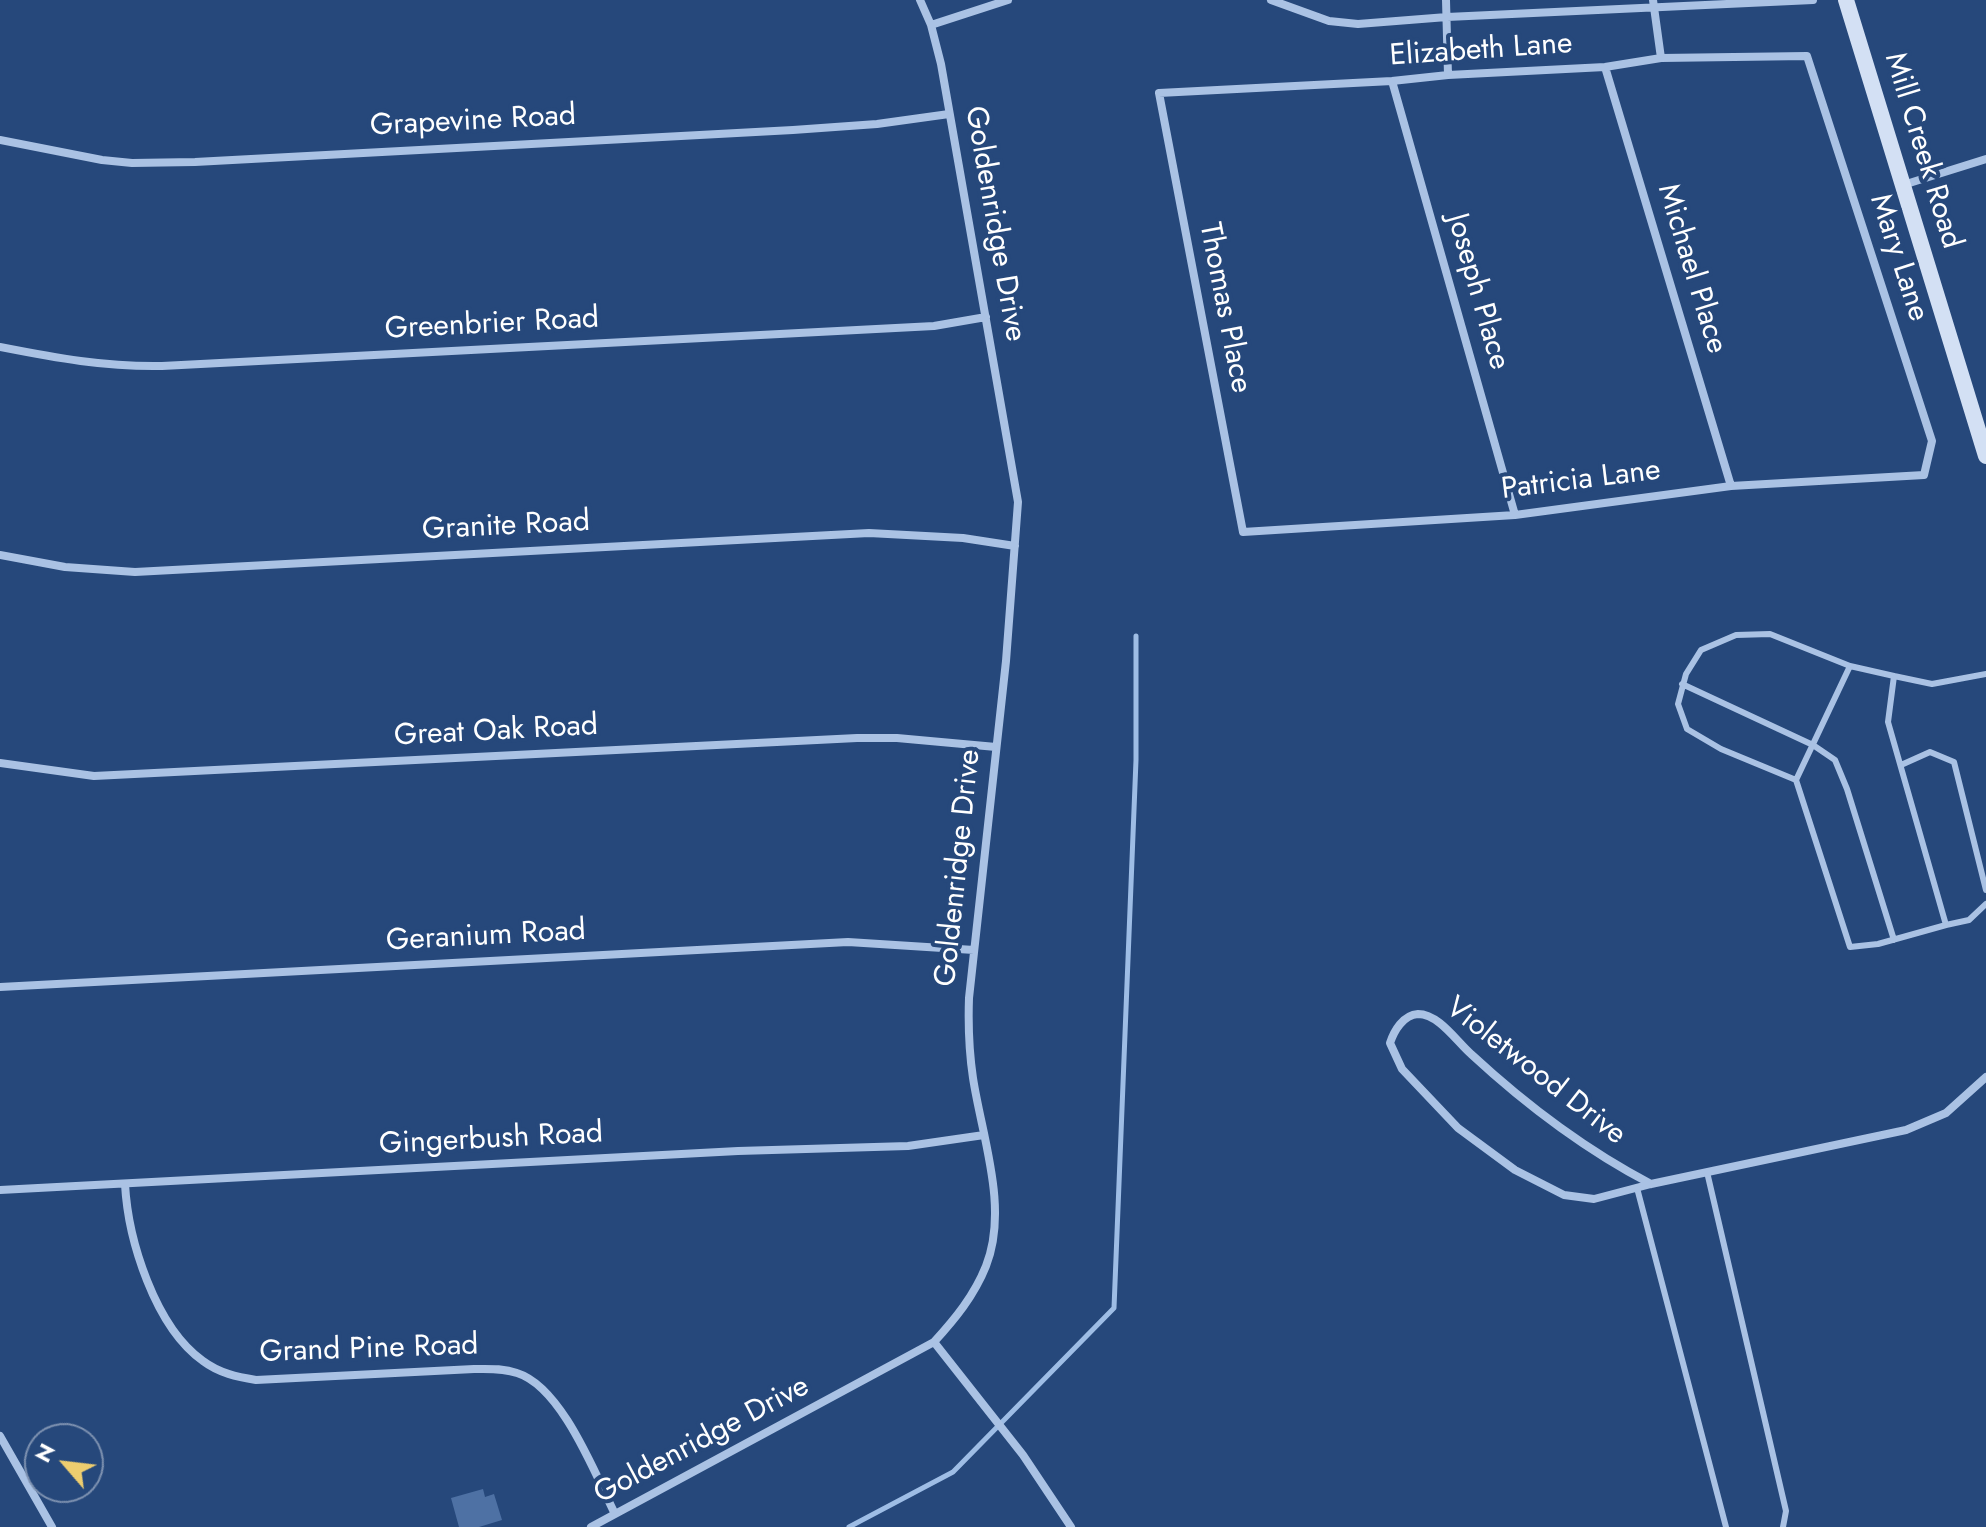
<!DOCTYPE html>
<html>
<head>
<meta charset="utf-8">
<style>
	body { margin:0 }
	#map { position:relative; width:1986px; height:1527px; overflow:hidden; background:#26487b; font-family:Jost,sans-serif }
	canvas { display:block }
	.north { position:absolute; left:24px; top:1423px; width:80px; height:80px; box-sizing:border-box; background:#26487b; border:2px solid #7d91b0; border-radius:50%; rotate:298deg; font-size:22px; font-weight:700; line-height:32px; text-align:center; color:#fff }
	.north::after { content:''; display:block; margin:auto; width:28px; height:36px; background:#edcd6f; clip-path:polygon(50% 0,100% 100%,50% 72%,0 100%) }
</style>
</head>
<body>
<div id="map">
<canvas width="1986" height="1527"></canvas>
<div class="north">N</div>
</div>
<script>
const g = document.querySelector('canvas').getContext('2d');
g.lineJoin = 'round';
function trace(path, color, width, dash) { g.strokeStyle = color; g.lineWidth = width; g.lineCap = dash ? 'butt' : 'round'; g.setLineDash(dash || []); g.stroke(path); }
function fill(path, color) { g.fillStyle = color; g.fill(path, 'evenodd'); }
function write(font, color, halo, rows, align = 'center') {
  g.font = font + ' Jost,sans-serif'; g.lineWidth = 8; g.setLineDash([]); g.textBaseline = 'middle'; g.strokeStyle = halo; g.fillStyle = color; for (const [text, x, y, turn = 0] of rows) {
    g.save(); g.translate(x, y); g.rotate((+turn || 0) * Math.PI / 180); g.textAlign = isNaN(turn) ? turn : align; if (halo) g.strokeText(text, 0, 0); g.fillText(text, 0, 0); g.restore();
  }
}
const stream = new Path2D(`
	M849,1527L953,1472L1114,1308L1136,760V636`);
const building = new Path2D(`
	M483,1489L485,1497L494,1494L502,1520L479,1527H459L451,1498Z`);
const lane = new Path2D(`
	M1986,674L1932,684L1894,676L1888,722L1946,925L1969,920L1986,904
	M1894,676L1850,666L1796,780L1850,947L1878,944L1946,925
	M1682,684L1813,745L1835,760L1847,789L1894,940
	M1901,765L1930,752L1954,762L1986,890
	M1796,780L1721,749L1687,729L1678,704L1686,674L1701,650L1736,635L1770,634L1850,666
	M1707,1172L1786,1511L1783,1527
	M1637,1188L1726,1527`);
const street = new Path2D(`
	M1271,0L1329,21L1358,24L1447,17L1813,0
	M1446,0L1448,75
	M1653,0L1661,58
	M931,25L1008,0
	M1807,56L1932,441L1924,475L1731,486L1515,515L1243,532L1159,93L1392,81L1448,75L1605,67L1661,58Z
	M1605,67L1731,486
	M1392,81L1515,515
	M0,140L102,160L132,163L195,162L793,130L877,124L949,114
	M1903,185L1986,159
	M0,347C56,358 105,367 162,366L934,326L986,317
	M0,555L65,567L135,572L869,533L963,538L1015,546
	M0,763L94,776L857,738H897L996,747
	M0,987L848,942L974,950
	M125,1184C128,1240 155,1327 203,1361C219,1373 237,1377 256,1380L474,1369C488,1369 503,1368 517,1373C562,1387 595,1474 615,1514
	M1651,1184C1586,1150 1525,1104 1471,1054C1457,1042 1439,1014 1418,1014C1403,1015 1394,1031 1390,1043L1402,1069L1458,1128L1515,1170L1564,1195L1594,1199L1651,1184L1906,1130L1946,1113L1986,1077
	M0,1190L738,1151L908,1146L984,1135
	M934,1342L1023,1455L1071,1527
	M0,1436L52,1527
	M591,1527L934,1342C955,1319 974,1296 986,1266C1009,1208 982,1137 973,1078C969,1051 968,1026 969,998L1006,661L1018,502L941,64L931,25L920,0`);
const secondary = new Path2D(`
	M1846,0L1986,456`);
const streetNames = [
	["Elizabeth Lane",1481,51,-4],
	["Grapevine Road",473,122,-3],
	["Mill Creek Road",1922,151,73],
	["Goldenridge Drive",994,224,80],
	["Mary Lane",1898,258,72],
	["Michael Place",1691,269,73],
	["Joseph Place",1477,292,74],
	["Thomas Place",1224,308,79],
	["Greenbrier Road",492,325,-3],
	["Patricia Lane",1581,481,-7],
	["Granite Road",506,527,-3],
	["Great Oak Road",496,732,-3],
	["Goldenridge Drive",959,868,-84],
	["Geranium Road",486,937,-3],
	["Violetwood Drive",1535,1072,38],
	["Gingerbush Road",491,1140,-3],
	["Grand Pine Road",369,1350,-2],
	["Goldenridge Drive",702,1441,-28]
];
trace(stream, '#9ebde5', 5);
fill(building, '#4e71a4');
trace(lane, '#aac2e4', 6);
trace(street, '#aac2e4', 8);
trace(secondary, '#d3e0f4', 16);
write('30px', '#fff', '#26487b', streetNames);
</script>
</body>
</html>
